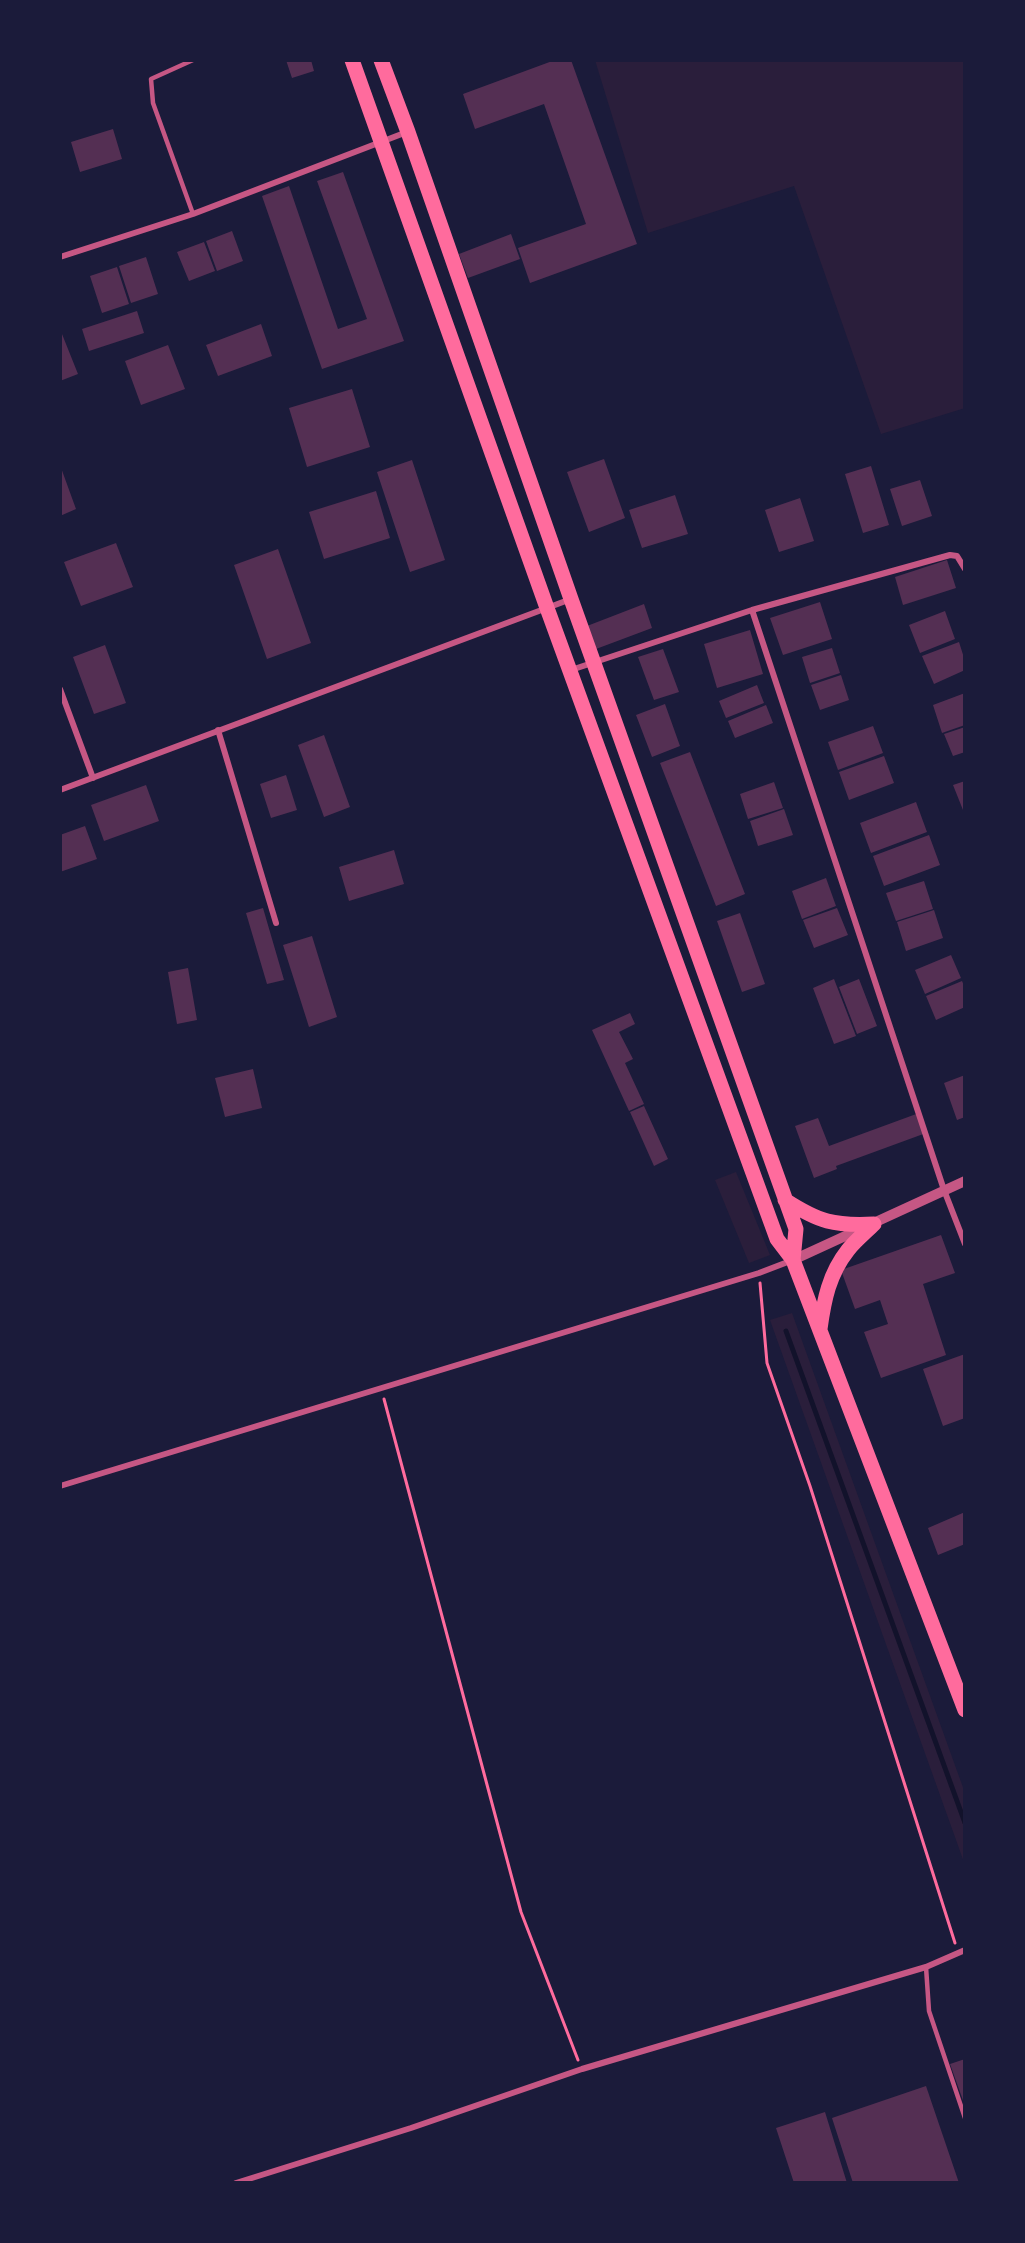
<!DOCTYPE html>
<html>
<head>
<meta charset="utf-8">
<style>
	body { margin:0 }
	#map { position:relative; width:1025px; height:2243px; overflow:hidden; background:#1b1b3a; font-family:Merriweather,serif }
	canvas { display:block }
	.frame { position:absolute; inset:0; border:62px solid #1b1b3a; pointer-events:none }
</style>
</head>
<body>
<div id="map">
<canvas width="1025" height="2243"></canvas>
<div class="frame"></div>
</div>
<script>
const g = document.querySelector('canvas').getContext('2d');
g.lineJoin = 'round';
function fill(path, color) { g.fillStyle = color; g.fill(path, 'evenodd'); }
function trace(path, color, width, dash) { g.strokeStyle = color; g.lineWidth = width; g.lineCap = dash ? 'butt' : 'round'; g.setLineDash(dash || []); g.stroke(path); }
const green = new Path2D(`
	M595,60H965V408L881,434L794,186L648,233Z
	M736,1172L770,1255L749,1263L715,1180Z
	M792,1313L965,1793V1865L770,1320Z`);
const stream = new Path2D(`
	M786,1331L965,1823`);
const building = new Path2D(`
	M286,60H311L314,71L292,78Z
	M555,60H571L637,244L530,283L518,248L586,224L544,104L475,129L463,94Z
	M113,129L122,159L80,172L71,142Z
	M343,172L404,341L322,369L262,196L289,186L338,329L367,319L317,181Z
	M232,231L243,261L217,271L206,241Z
	M511,234L520,259L468,278L459,254Z
	M204,242L215,271L189,281L177,252Z
	M146,257L158,294L131,303L119,266Z
	M117,267L129,304L102,313L90,276Z
	M137,311L144,333L89,351L82,329Z
	M261,324L272,356L218,376L206,345Z
	M60,329L78,374L60,381Z
	M168,345L185,389L141,405L125,361Z
	M352,389L370,447L307,467L289,408Z
	M604,459L625,518L589,532L567,472Z
	M412,460L445,560L410,572L377,472Z
	M60,465L76,509L60,516Z
	M871,466L889,525L863,533L845,474Z
	M920,480L932,516L902,526L890,489Z
	M376,491L390,538L324,559L309,512Z
	M675,495L688,534L642,548L629,510Z
	M800,498L814,541L779,552L765,510Z
	M116,543L133,587L81,606L64,562Z
	M278,549L311,643L267,659L234,565Z
	M947,560L956,588L903,605L895,577Z
	M820,602L832,639L783,655L770,618Z
	M644,604L652,628L596,649L587,626Z
	M945,611L955,639L920,653L909,625Z
	M750,630L763,674L717,688L704,644Z
	M959,642L965,661V670L934,684L922,656Z
	M105,645L126,703L94,714L73,657Z
	M832,648L840,673L810,683L802,657Z
	M663,649L679,692L654,700L638,657Z
	M841,675L849,700L820,710L811,685Z
	M757,685L764,703L726,718L719,701Z
	M965,693V725L942,733L933,705Z
	M665,704L680,746L652,757L636,715Z
	M766,705L773,723L735,738L728,721Z
	M873,726L883,753L838,770L828,742Z
	M965,727V752L953,756L944,734Z
	M324,735L350,807L324,817L298,745Z
	M690,752L745,894L716,906L660,763Z
	M884,756L894,783L849,800L839,772Z
	M286,775L297,810L271,818L260,784Z
	M965,781V815L953,785Z
	M774,782L783,808L748,819L740,794Z
	M146,785L159,821L104,841L91,805Z
	M916,802L927,832L871,853L860,823Z
	M784,809L793,835L758,846L750,821Z
	M85,826L97,859L60,872V835Z
	M929,835L940,865L884,886L873,856Z
	M394,850L404,884L349,901L339,867Z
	M826,878L836,906L802,919L792,891Z
	M924,881L933,909L896,921L886,893Z
	M263,908L284,980L267,984L246,913Z
	M837,908L848,935L814,948L803,920Z
	M934,910L943,938L906,951L897,922Z
	M740,913L765,984L742,992L717,921Z
	M312,936L337,1017L309,1027L283,945Z
	M951,955L961,978L925,994L915,970Z
	M188,968L197,1020L177,1024L168,972Z
	M834,979L856,1036L834,1044L813,988Z
	M859,979L877,1026L857,1034L839,987Z
	M962,981L965,988V1007L936,1020L926,996Z
	M630,1013L635,1024L619,1032L633,1059L625,1063L644,1104L629,1111L592,1030Z
	M253,1069L262,1108L225,1117L215,1078Z
	M965,1075V1117L957,1120L944,1083Z
	M644,1106L668,1159L654,1166L630,1112Z
	M919,1113L926,1133L836,1166L837,1169L814,1178L795,1126L818,1118L829,1146Z
	M941,1235L955,1273L923,1284L946,1355L881,1378L864,1332L888,1324L880,1300L855,1309L841,1270Z
	M965,1354V1418L943,1426L923,1369Z
	M965,1512V1544L938,1555L928,1528Z
	M965,2059V2106L950,2064Z
	M926,2086L959,2183H853L832,2118Z
	M825,2112L847,2183H794L776,2128Z`);
const path = new Path2D(`
	M760,1283L767,1363L810,1486L955,1943
	M384,1399L521,1912L578,2060`);
const service = new Path2D(`
	M193,60L151,79L153,103L193,214
	M926,1967L929,2011L965,2118`);
const minor = new Path2D(`
	M60,257L193,214L407,132
	M752,610L944,1190L965,1244
	M571,670L752,610L950,555L957,556L965,569
	M60,689L93,778
	M218,730L276,923
	M60,790L571,599
	M60,1486L759,1273L793,1260
	M236,2183L411,2128L582,2069L926,1967L965,1950`);
const tertiary = new Path2D(`
	M793,1260L965,1181`);
const primary = new Path2D(`
	M352,60L547,608L777,1239L793,1260L965,1710
	M381,60L408,132L571,599L796,1229L793,1260
	M785,1200C819,1222 834,1226 874,1224
	M820,1329C824,1300 829,1274 848,1250C855,1241 866,1232 874,1224`);
fill(green, '#2a1e3b');
trace(stream, '#12122b', 5);
fill(building, '#542f53');
trace(path, '#ff6b9d', 3);
trace(service, '#c65784', 4.5);
trace(minor, '#c65784', 6);
trace(tertiary, '#c65784', 10);
trace(primary, '#ff6b9d', 15);
</script>
</body>
</html>
